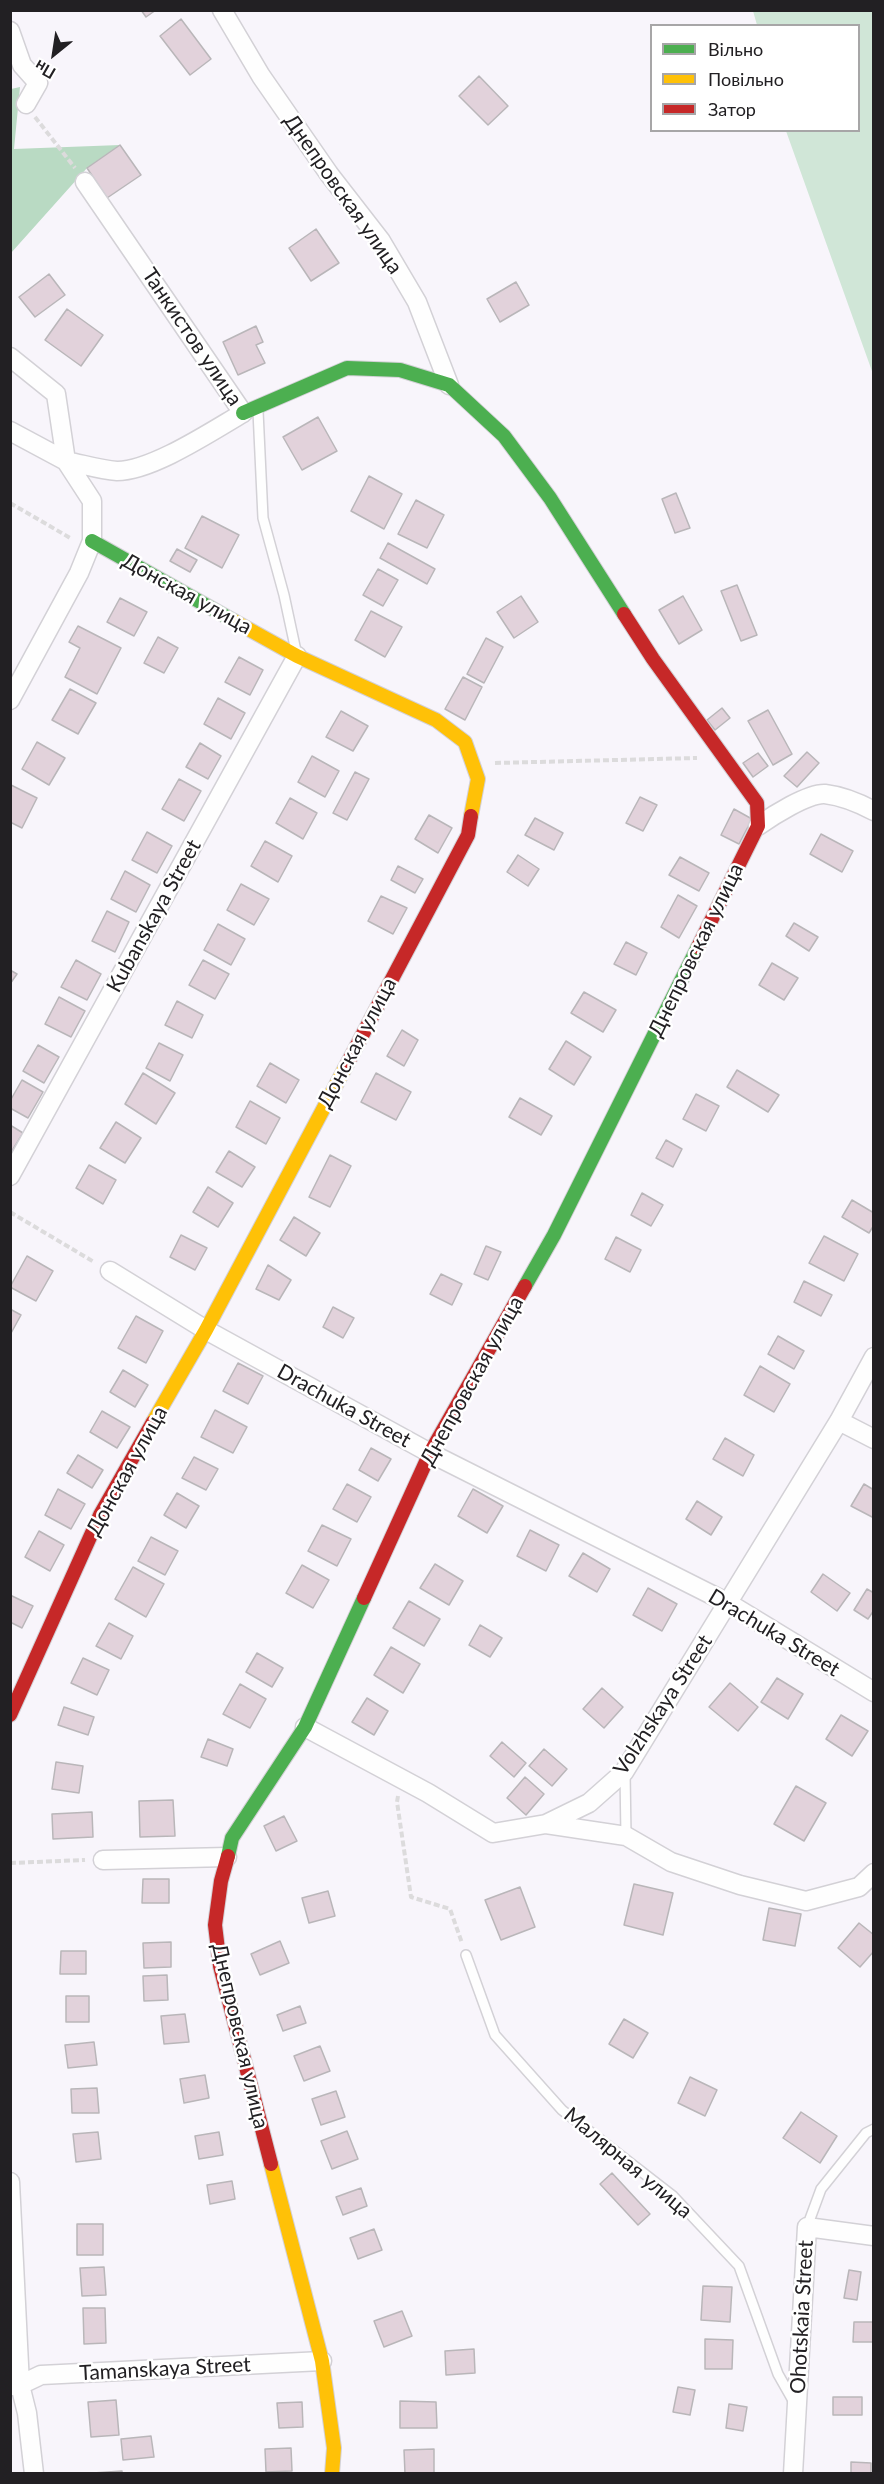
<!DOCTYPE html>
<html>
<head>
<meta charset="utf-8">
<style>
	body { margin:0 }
	#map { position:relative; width:884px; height:2484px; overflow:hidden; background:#f8f5fb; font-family:Lato,sans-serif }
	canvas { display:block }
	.frame { position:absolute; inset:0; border:12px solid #222023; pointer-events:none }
	.legend { position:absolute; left:650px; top:24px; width:210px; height:108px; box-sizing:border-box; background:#fff; border:2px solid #a7a6a7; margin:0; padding:8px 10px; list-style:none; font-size:18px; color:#222023 }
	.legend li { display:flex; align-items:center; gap:12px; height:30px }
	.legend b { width:30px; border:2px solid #a7a6a7 }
	.north { position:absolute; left:24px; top:24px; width:60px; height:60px; -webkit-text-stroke:4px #fff; paint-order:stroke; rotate:210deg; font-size:16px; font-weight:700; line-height:24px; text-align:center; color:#222023 }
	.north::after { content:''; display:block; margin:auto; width:21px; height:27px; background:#222023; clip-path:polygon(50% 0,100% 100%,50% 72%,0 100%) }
</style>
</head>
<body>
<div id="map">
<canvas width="884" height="2484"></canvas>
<div class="frame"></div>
<ul class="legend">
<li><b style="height:8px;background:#4caf50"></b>Вільно</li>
<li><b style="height:8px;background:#ffc107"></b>Повільно</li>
<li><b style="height:8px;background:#c62828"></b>Затор</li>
</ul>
<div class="north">Пн</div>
</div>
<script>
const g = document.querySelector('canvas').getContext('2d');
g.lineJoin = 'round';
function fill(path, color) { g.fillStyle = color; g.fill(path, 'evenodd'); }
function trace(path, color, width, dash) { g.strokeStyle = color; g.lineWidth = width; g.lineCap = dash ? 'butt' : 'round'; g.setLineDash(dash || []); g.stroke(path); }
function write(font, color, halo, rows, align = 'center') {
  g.font = font + ' Lato,sans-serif'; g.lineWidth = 5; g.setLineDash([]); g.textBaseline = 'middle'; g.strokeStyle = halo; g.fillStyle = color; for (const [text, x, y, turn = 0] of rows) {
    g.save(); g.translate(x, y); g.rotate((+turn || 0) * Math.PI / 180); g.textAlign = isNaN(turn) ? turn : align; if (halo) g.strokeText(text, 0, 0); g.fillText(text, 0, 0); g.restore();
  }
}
const green = new Path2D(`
	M753,11H873V374L786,131L858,130V26L757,25Z`);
const forest = new Path2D(`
	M20,87L14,149L120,145L87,168L11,253V89Z`);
const building = new Path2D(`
	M141,10H156L146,17Z
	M181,19L211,59L190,75L160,36Z
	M479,76L508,106L488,125L459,96Z
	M120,145L141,175L107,198L87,168Z
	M316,229L339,263L311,281L289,248Z
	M49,274L65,295L35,317L19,297Z
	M516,282L529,305L500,322L487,299Z
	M67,309L103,335L81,366L45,340Z
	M256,326L263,342L256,345L265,363L238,375L223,342Z
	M318,417L337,451L302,470L283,437Z
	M369,476L402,494L384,529L351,511Z
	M676,493L690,528L675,533L662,499Z
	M416,500L444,515L427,548L398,534Z
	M202,516L239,535L222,568L185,548Z
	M388,543L435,569L427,584L380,558Z
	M177,549L197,560L190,572L170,561Z
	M378,569L398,580L383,606L363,595Z
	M737,585L757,635L741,641L721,591Z
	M521,596L538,622L514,638L497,612Z
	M683,596L702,630L679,644L659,610Z
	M120,598L147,612L134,636L107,622Z
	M371,611L402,627L385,657L355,640Z
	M78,626L121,648L97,694L65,677L80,648L69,642Z
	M158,637L178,648L164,673L144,663Z
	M486,638L503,647L484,683L467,674Z
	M239,657L263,670L250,695L225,682Z
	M463,677L482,687L465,720L445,709Z
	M70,689L96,703L78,734L52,720Z
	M218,698L245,713L231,739L204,724Z
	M722,708L730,718L715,730L707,720Z
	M768,710L792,754L773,765L748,721Z
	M341,711L368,726L353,751L326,737Z
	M37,742L65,758L49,785L22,769Z
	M200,743L221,756L208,779L186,767Z
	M807,752L819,763L797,787L784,776Z
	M758,753L768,766L753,777L743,763Z
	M312,756L339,771L325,797L298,782Z
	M355,772L369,779L347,820L333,813Z
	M179,779L201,791L184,821L162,809Z
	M11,785L37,798L22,828L10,822Z
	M640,797L657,805L643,831L626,823Z
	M290,798L317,813L303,839L276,823Z
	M734,809L752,819L739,844L721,835Z
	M429,815L452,828L438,853L415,839Z
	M535,818L563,833L554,850L525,835Z
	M147,832L172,846L157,873L132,860Z
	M821,834L853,851L842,872L810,854Z
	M265,841L292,856L278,882L251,866Z
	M518,855L539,869L528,886L507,872Z
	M680,857L709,873L699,891L669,875Z
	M398,866L423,879L415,893L391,880Z
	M125,871L150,885L136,912L111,899Z
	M241,884L269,899L254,925L227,910Z
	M678,895L697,906L679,938L661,927Z
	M381,896L407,908L393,934L368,921Z
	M107,911L129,922L115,952L92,941Z
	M794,923L818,937L809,951L786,936Z
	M218,924L245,939L231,965L204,950Z
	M626,942L647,953L636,975L614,964Z
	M76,960L101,974L87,1000L61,987Z
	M203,960L229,974L215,999L189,985Z
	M772,963L798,978L784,1000L759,985Z
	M10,970L17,974L10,984Z
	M584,992L616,1010L603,1032L571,1013Z
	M59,997L85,1011L71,1037L45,1024Z
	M177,1001L203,1015L192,1038L165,1025Z
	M402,1030L418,1040L404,1066L387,1056Z
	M566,1041L591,1057L574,1085L549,1069Z
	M159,1043L183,1055L170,1081L146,1068Z
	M38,1045L59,1057L44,1083L23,1071Z
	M270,1063L299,1080L286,1103L257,1086Z
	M737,1070L779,1095L768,1112L727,1087Z
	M143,1073L175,1093L156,1124L125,1104Z
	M376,1073L411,1092L396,1120L361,1102Z
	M22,1080L43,1092L28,1118L10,1108V1101Z
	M696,1094L719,1106L706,1131L683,1119Z
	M520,1098L552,1116L541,1135L509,1117Z
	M250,1101L280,1118L266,1144L236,1127Z
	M116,1122L141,1138L125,1163L100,1148Z
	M10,1125L23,1133L10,1154Z
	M666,1140L682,1149L673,1167L656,1158Z
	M229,1151L255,1167L242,1187L216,1172Z
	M330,1155L351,1166L330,1207L309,1197Z
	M89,1165L116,1180L103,1204L76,1188Z
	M208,1187L233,1203L218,1227L193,1212Z
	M642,1193L663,1205L651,1226L631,1215Z
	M852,1200L874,1213V1225L869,1233L842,1217Z
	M294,1217L320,1233L306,1256L280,1240Z
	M181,1235L207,1248L195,1270L170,1257Z
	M824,1236L858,1254L844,1281L809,1263Z
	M616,1237L641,1250L630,1272L605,1259Z
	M486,1246L501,1252L488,1280L474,1274Z
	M27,1256L53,1271L36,1301L10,1287Z
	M268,1265L291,1280L279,1300L256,1289Z
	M441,1274L462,1284L452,1305L430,1294Z
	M804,1281L832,1295L821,1316L794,1302Z
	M333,1307L354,1318L343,1338L323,1327Z
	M10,1309L21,1315L10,1335Z
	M136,1316L163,1331L146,1363L118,1348Z
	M778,1336L804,1351L794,1369L768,1354Z
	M238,1363L263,1376L248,1404L223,1391Z
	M760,1366L790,1384L774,1412L744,1395Z
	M123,1370L148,1385L135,1407L110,1392Z
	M215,1410L247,1427L233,1453L201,1437Z
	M102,1411L130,1427L117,1448L90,1432Z
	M725,1438L754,1455L743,1476L713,1459Z
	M371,1448L391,1459L378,1481L359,1470Z
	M78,1455L103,1470L92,1488L67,1473Z
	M194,1457L218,1469L206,1490L182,1478Z
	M347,1484L371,1497L357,1522L333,1509Z
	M864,1484L874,1490V1518L851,1506Z
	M58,1489L85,1504L71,1529L45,1515Z
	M473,1489L503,1506L487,1533L458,1516Z
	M177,1493L199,1506L186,1528L164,1515Z
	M697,1501L722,1517L711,1535L686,1519Z
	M322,1525L351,1539L337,1566L308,1551Z
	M530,1530L559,1545L546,1571L517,1556Z
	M39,1531L64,1545L50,1571L25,1557Z
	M151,1537L178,1551L165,1575L138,1561Z
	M583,1553L610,1569L597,1592L569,1576Z
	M435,1564L463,1581L449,1605L420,1588Z
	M302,1565L329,1580L313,1608L286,1593Z
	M133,1567L164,1584L146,1617L115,1599Z
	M823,1574L850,1593L837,1611L811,1592Z
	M648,1588L677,1604L662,1631L633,1615Z
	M867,1589L874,1593V1610L868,1619L854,1610Z
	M10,1595L33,1606L22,1628L10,1622Z
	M409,1601L440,1619L424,1646L393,1628Z
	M109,1623L133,1636L121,1659L96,1646Z
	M480,1625L502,1638L490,1657L469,1645Z
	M391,1647L420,1664L403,1693L374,1675Z
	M257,1653L283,1668L272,1687L246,1672Z
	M83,1658L109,1670L97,1695L71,1683Z
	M777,1678L803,1694L788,1719L761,1702Z
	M730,1683L758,1707L738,1731L709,1707Z
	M240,1684L266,1699L250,1728L223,1714Z
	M602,1688L623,1707L604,1728L583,1709Z
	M367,1698L388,1711L374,1735L352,1722Z
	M64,1707L94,1717L88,1735L58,1725Z
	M841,1715L868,1731L852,1756L826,1739Z
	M208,1739L233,1749L227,1766L201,1757Z
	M502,1742L526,1763L514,1777L490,1756Z
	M544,1749L567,1769L552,1786L529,1766Z
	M56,1762L83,1766L79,1793L52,1789Z
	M525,1777L544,1794L526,1815L507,1798Z
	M796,1786L826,1803L804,1841L774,1824Z
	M173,1800L175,1836L140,1837L139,1801Z
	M92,1812L93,1837L53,1839L52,1814Z
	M284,1816L297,1841L276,1851L264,1826Z
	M143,1879H169V1903H142Z
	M634,1884L673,1893L663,1935L624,1925Z
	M520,1887L535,1927L501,1940L485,1900Z
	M328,1891L335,1916L309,1923L302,1898Z
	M769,1908L801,1914L795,1946L763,1940Z
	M859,1923L874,1935V1951L860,1967L838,1948Z
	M280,1941L289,1963L260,1975L251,1954Z
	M171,1942V1967L144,1968L143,1943Z
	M61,1951H86V1974H60Z
	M167,1975L168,2000L144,2001L143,1976Z
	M66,1996H89V2022H66Z
	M300,2006L306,2023L283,2031L277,2015Z
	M185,2014L189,2042L164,2044L161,2016Z
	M624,2019L648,2033L633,2058L609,2044Z
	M94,2042L97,2065L68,2068L65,2045Z
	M320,2046L330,2071L304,2081L294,2056Z
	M205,2075L209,2098L184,2103L180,2079Z
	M690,2077L717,2090L705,2116L678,2103Z
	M97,2088L99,2113H72L71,2089Z
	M336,2091L345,2117L321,2125L312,2099Z
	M801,2112L837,2136L820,2163L783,2138Z
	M347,2131L358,2159L332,2169L321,2141Z
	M98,2132L101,2159L76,2162L73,2134Z
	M219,2132L223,2155L199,2159L195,2136Z
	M612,2173L650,2214L638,2225L600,2184Z
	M232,2181L235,2199L210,2204L207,2185Z
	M361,2188L367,2206L343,2215L336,2197Z
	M77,2224H103V2255H77Z
	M374,2229L382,2250L358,2259L350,2238Z
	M104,2267L106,2295L82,2296L80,2268Z
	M849,2270L861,2272L857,2300L844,2298Z
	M703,2286L732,2287L730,2322L701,2320Z
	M83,2308H105L106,2343L84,2344Z
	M402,2311L412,2336L384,2347L374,2321Z
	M854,2322H874V2342H853Z
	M705,2339L733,2340L732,2369H705Z
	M474,2349L475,2373L446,2375L445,2351Z
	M678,2387L695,2390L690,2415L673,2412Z
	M833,2397H862V2415H833Z
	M116,2400L119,2435L91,2437L88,2402Z
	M400,2401L436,2402L437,2428H400Z
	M302,2402L303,2427L279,2428L277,2403Z
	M729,2404L747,2407L743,2431L726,2428Z
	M151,2436L154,2457L123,2460L121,2439Z
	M291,2448L292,2471L266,2472L265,2449Z
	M434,2449V2474H405L404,2450Z
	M851,2462L871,2463V2474H851Z
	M122,2471V2474L93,2473Z`);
const path = new Path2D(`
	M35,117L75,168
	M10,503L72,539
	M495,763L697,758
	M10,1212L94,1262
	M398,1796L397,1802L411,1897L450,1909L462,1943
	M10,1863L85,1860`);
const lane = new Path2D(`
	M258,411L263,518L284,595L296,651
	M625,1773L626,1836
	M466,1955L495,2035L562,2110L673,2196L739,2266L778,2374L795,2404
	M807,2227L821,2189L866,2133L874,2129`);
const street = new Path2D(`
	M222,10L261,76L329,174L381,241L417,302L449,385
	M10,31L22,65L38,83L26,104
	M10,357L56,394L66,461
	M10,431L66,461
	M10,700L79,573L92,541V501L66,461C82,464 100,470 117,471C152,471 212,431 243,413L85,182
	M758,826C772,816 808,793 825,794C842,796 859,803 874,811
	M10,1176L297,656
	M110,1271L206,1330L430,1453L728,1603L874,1692
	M839,1421L874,1439
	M305,1727L428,1793L493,1833L546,1824L589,1803L624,1772L839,1421L874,1357
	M546,1824L626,1836L671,1862L740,1885L806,1901L859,1887L874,1873
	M103,1860L227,1857
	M10,2182L20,2385L27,2413L34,2474
	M10,2386L20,2385L41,2375L322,2361
	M793,2474L807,2227L874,2236`);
const fast = new Path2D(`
	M243,413L347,368L400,370L449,385L504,436L550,498L624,614
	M92,541L234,621
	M525,1286L554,1235L698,947
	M228,1856L232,1838L305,1727L364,1598`);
const slow = new Path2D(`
	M234,621L297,656L436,720L465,742L478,779L471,816
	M153,1422L206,1330L345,1068
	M271,2164L322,2361L334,2448L332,2474`);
const jam = new Path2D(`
	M624,614L653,659L757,803L758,826L698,947
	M345,1068L468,835L471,816
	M364,1598L430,1453L525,1286
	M10,1715L100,1515L153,1422
	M228,1856L221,1881L215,1925L220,1966L271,2164`);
const streetNames = [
	["Днепровская улица",343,194,55],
	["Танкистов улица",192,337,56],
	["Донская улица",187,594,29],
	["Kubanskaya Street",154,916,-61],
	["Днепровская улица",696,950,-64],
	["Донская улица",357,1043,-62],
	["Днепровская улица",472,1381,-61],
	["Drachuka Street",344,1406,29],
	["Донская улица",127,1471,-61],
	["Drachuka Street",774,1633,31],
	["Volzhskaya Street",663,1705,-57],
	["Днепровская улица",240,2036,77],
	["Малярная улица",628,2163,40],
	["Ohotskaia Street",802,2317,-87],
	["Tamanskaya Street",165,2369,-3]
];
fill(green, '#d0e6d7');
fill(forest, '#b9dac3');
fill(building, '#e2d2db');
trace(building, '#b9b6b9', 1.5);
trace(lane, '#d3d1d6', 12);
trace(street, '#d3d1d6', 21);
trace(fast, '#d3d1d6', 16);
trace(slow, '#d3d1d6', 16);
trace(jam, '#d3d1d6', 16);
trace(path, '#dcdbdc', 4, [6, 3]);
trace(lane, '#fefefe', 9);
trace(street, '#fefefe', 18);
trace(fast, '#4caf50', 14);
trace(slow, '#ffc107', 14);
trace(jam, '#c62828', 14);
write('21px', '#222023', '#fff', streetNames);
</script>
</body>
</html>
